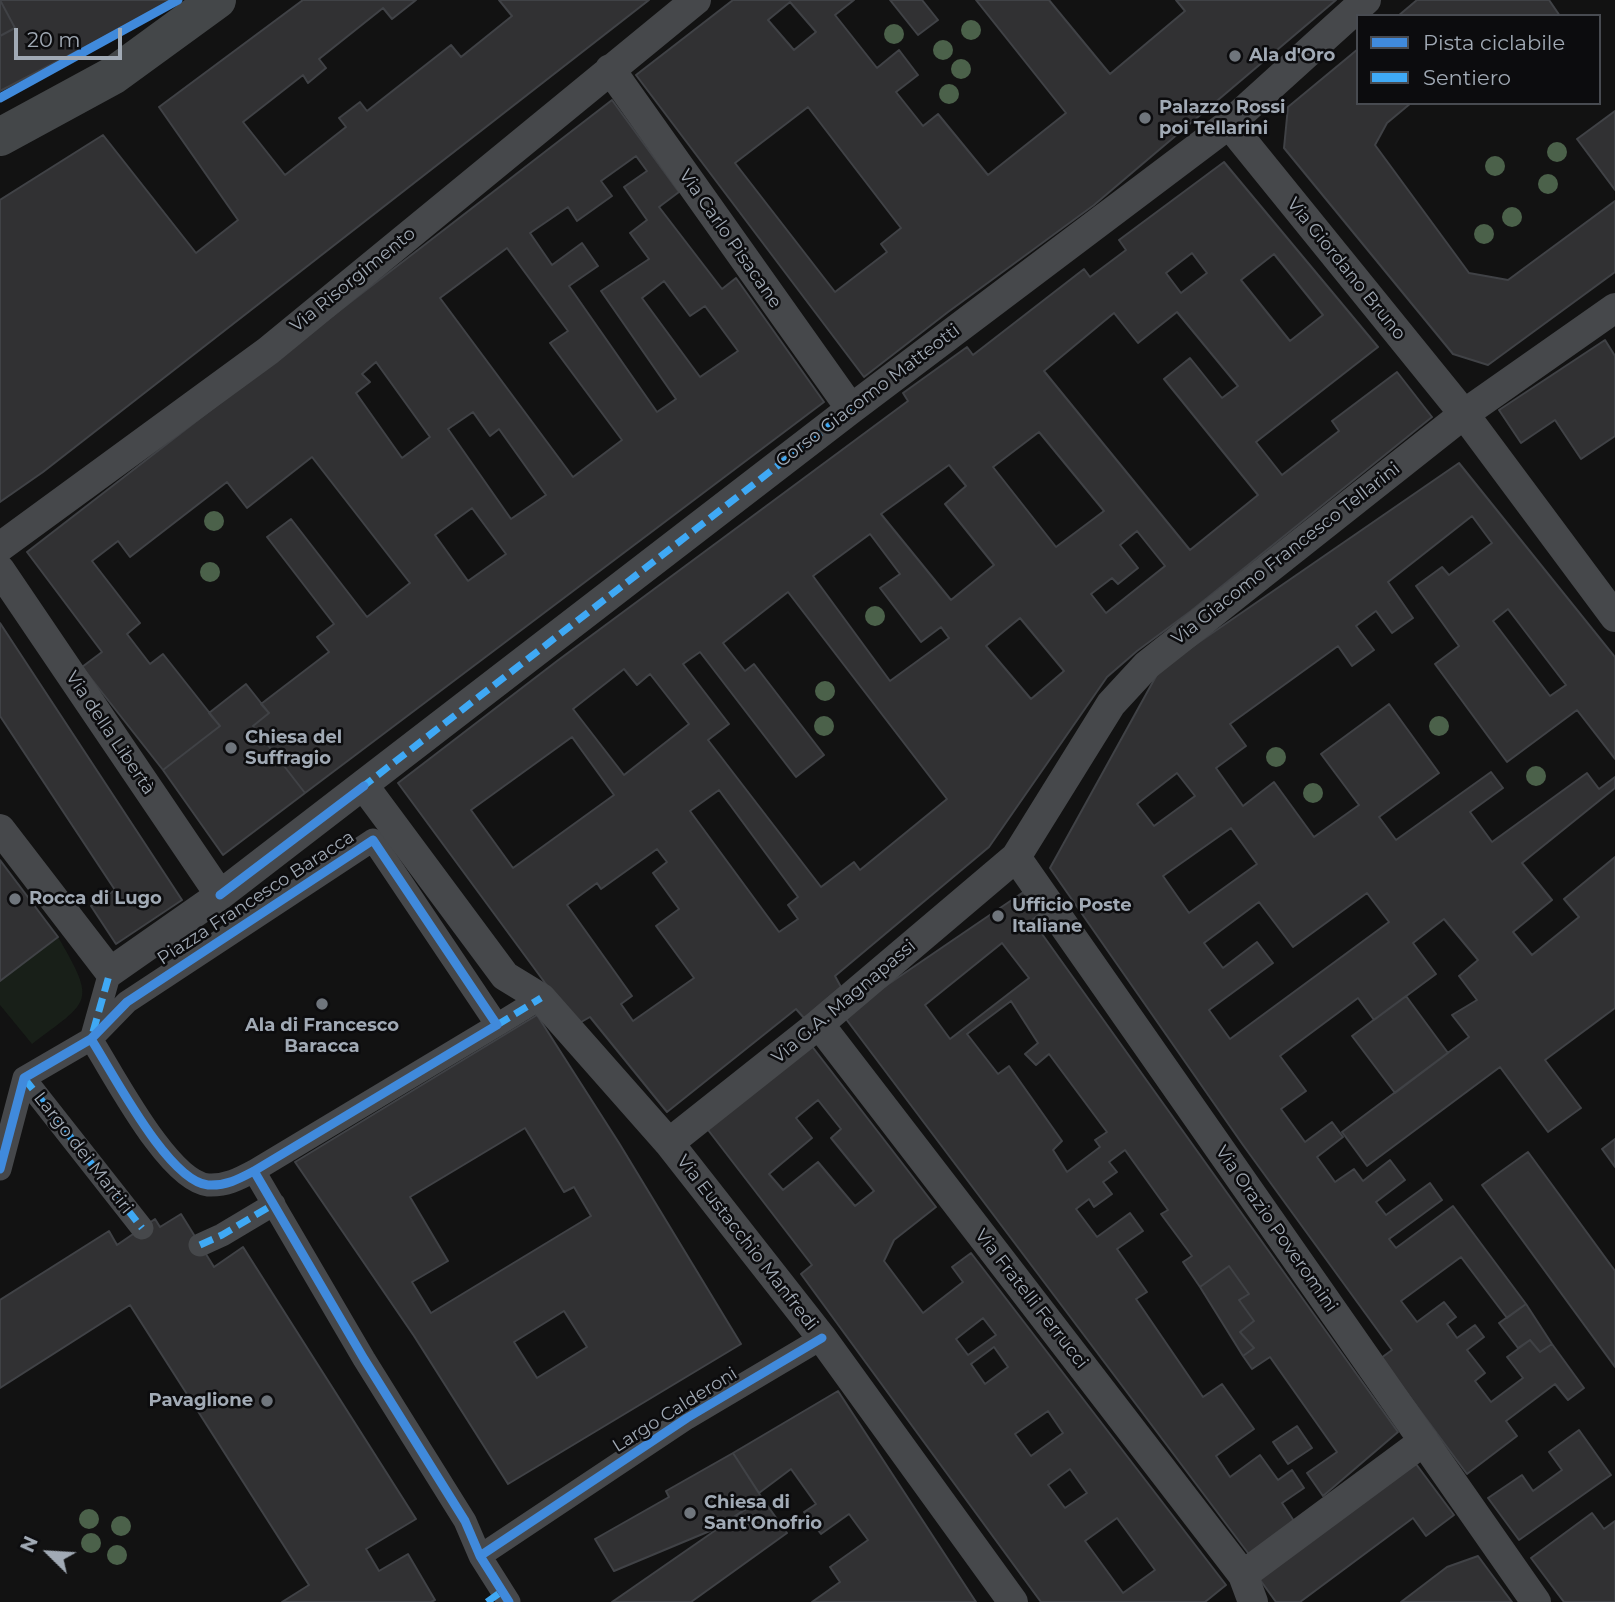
<!DOCTYPE html>
<html>
<head>
<meta charset="utf-8">
<style>
	body { margin:0 }
	#map { position:relative; width:1615px; height:1602px; overflow:hidden; background:#121212; font-family:Montserrat,sans-serif }
	canvas { display:block }
	.legend { position:absolute; left:1356px; top:14px; width:245px; height:91px; box-sizing:border-box; background:#0c0c0e; border:2px solid #484b51; margin:0; padding:9px 12px; list-style:none; font-size:21px; color:#a1aab5 }
	.legend li { display:flex; align-items:center; gap:14px; height:35px }
	.legend b { width:35px; border:2px solid #484b51 }
	.north { position:absolute; left:14px; top:1518px; width:70px; height:70px; -webkit-text-stroke:5px #0c0c0e; paint-order:stroke; rotate:294deg; font-size:19px; font-weight:700; line-height:28px; text-align:center; color:#a1aab5 }
	.north::after { content:''; display:block; margin:auto; width:24px; height:32px; background:#a1aab5; clip-path:polygon(50% 0,100% 100%,50% 72%,0 100%) }
	.scale { position:absolute; left:14px; top:28px; width:108px; height:32px; box-sizing:border-box; border:4px solid #a1aab5; border-top:0; padding-left:9px; font-size:21px; line-height:24px; white-space:nowrap; color:#a1aab5; -webkit-text-stroke:5px #0c0c0e; paint-order:stroke }
</style>
</head>
<body>
<div id="map">
<canvas width="1615" height="1602"></canvas>
<ul class="legend">
<li><b style="height:9px;background:#408adc"></b>Pista ciclabile</li>
<li><b style="height:9px;background:#3fa9f5"></b>Sentiero</li>
</ul>
<div class="north">N</div>
<div class="scale">20 m</div>
</div>
<script>
const g = document.querySelector('canvas').getContext('2d');
g.lineJoin = 'round';
function fill(path, color) { g.fillStyle = color; g.fill(path, 'evenodd'); }
function trace(path, color, width, dash) { g.strokeStyle = color; g.lineWidth = width; g.lineCap = dash ? 'butt' : 'round'; g.setLineDash(dash || []); g.stroke(path); }
function write(font, color, halo, rows, align = 'center') {
  g.font = font + ' Montserrat,sans-serif'; g.lineWidth = 5; g.setLineDash([]); g.textBaseline = 'middle'; g.strokeStyle = halo; g.fillStyle = color; for (const [text, x, y, turn = 0] of rows) {
    g.save(); g.translate(x, y); g.rotate((+turn || 0) * Math.PI / 180); g.textAlign = isNaN(turn) ? turn : align; if (halo) g.strokeText(text, 0, 0); g.fillText(text, 0, 0); g.restore();
  }
}
const green = new Path2D(`
	M58,937C97,1004 90,1000 32,1044L0,1005V981Z`);
const building = new Path2D(`
	M0,0H176L0,91V36L15,28Z
	M0,0L15,28L0,36Z
	M303,0H416L392,19L383,8L319,59L326,68L308,83L303,75L243,122L285,175L346,127L339,118L360,102L367,111L451,45L461,57L512,16L499,0H649L43,472L0,502V200L103,135L196,253L238,220L159,107Z
	M733,0H854L835,15L877,68L899,50L918,75L896,92L923,126L938,114L988,175L1066,113L976,0H1049L1110,74L1185,11L1176,0H1336L1094,205L948,312L864,377L636,75ZM790,2L816,32L794,50L768,20ZM808,107L901,228L881,244L887,252L835,292L735,163Z
	M890,0H922L938,20L918,35Z
	M1417,0H1549L1560,16H1398Z
	M1358,49V103H1411L1387,123L1375,145L1469,273L1508,280L1615,201V272L1488,365L1453,354L1284,148L1288,107Z
	M612,100L679,192L659,207L722,289L736,278L824,402L305,793L253,726L269,713L261,704L329,652L317,637L334,624L267,537L291,519L367,617L410,583L312,457L247,508L227,482L130,557L118,541L92,561L140,623L127,634L150,664L163,654L220,726L163,770L82,667L102,652L27,552ZM636,156L647,171L624,187L647,220L630,233L649,259L601,291L676,399L657,412L569,286L598,266L582,243L552,265L530,233L568,207L577,221L612,196L601,181ZM507,248L568,331L550,343L622,440L573,477L440,298ZM664,281L690,316L705,306L738,351L700,377L642,298ZM376,362L430,437L402,458L356,393L370,382L362,374ZM473,412L490,436L499,429L546,495L511,519L448,429ZM472,508L506,554L468,581L435,535Z
	M1615,111V190L1577,139Z
	M1224,162L1378,347L1256,442L1282,475L1339,431L1332,421L1397,372L1432,417L1191,611L1137,651L1107,677L989,847L835,976L841,987L804,1018L796,1009L667,1112L590,1017L576,1025L398,783L557,661L908,401L903,393L967,347L973,355L1084,269L1090,277L1126,250L1119,240ZM1192,253L1207,273L1181,293L1166,273ZM1274,254L1323,315L1290,341L1241,280ZM1177,312L1238,386L1222,398L1190,358L1164,379L1258,495L1190,550L1044,371L1114,313L1138,343ZM1039,432L1104,511L1056,547L993,467ZM949,465L966,486L945,504L994,565L951,600L881,514ZM1137,531L1165,566L1106,613L1091,594L1112,578L1118,584L1138,568L1120,545ZM870,534L900,574L880,588L921,642L941,627L949,638L890,681L813,576ZM788,592L947,799L860,870L854,862L821,887L708,740L729,724L683,664L700,652L796,777L824,755L754,664L745,671L723,643ZM1020,618L1064,671L1031,699L986,646ZM624,669L637,685L650,674L689,724L624,775L573,709ZM572,737L614,795L513,868L471,810ZM719,790L798,897L788,905L798,919L779,932L690,811ZM657,849L667,862L653,873L679,909L656,926L694,978L633,1021L621,1004L632,996L567,905L597,883L601,889Z
	M1605,340L1615,356V436L1581,459L1555,420L1521,443L1499,410Z
	M1459,463L1615,657V759L1577,710L1507,762L1435,664L1459,646L1416,586L1442,567L1449,575L1492,543L1472,516L1388,582L1413,618L1392,633L1376,611L1356,626L1374,650L1352,666L1338,646L1230,724L1246,746L1216,768L1243,806L1274,782L1314,837L1359,805L1321,754L1389,704L1439,773L1379,817L1396,840L1491,772L1503,788L1470,812L1492,842L1587,773L1599,789L1615,777V788L1522,863L1552,900L1513,932L1532,955L1579,917L1564,899L1615,857V1008L1545,1060L1581,1108L1548,1132L1500,1067L1367,1166L1342,1132L1469,1037L1452,1015L1477,1000L1459,976L1478,960L1444,919L1413,943L1436,974L1374,1020L1358,998L1280,1056L1306,1091L1281,1109L1305,1142L1332,1122L1343,1137L1317,1157L1335,1182L1354,1169L1363,1181L1390,1160L1405,1180L1376,1202L1386,1215L1430,1183L1442,1200L1389,1239L1396,1248L1453,1206L1526,1304L1507,1318L1461,1257L1401,1301L1417,1322L1444,1302L1456,1317L1447,1324L1457,1338L1475,1325L1484,1337L1467,1350L1485,1373L1475,1381L1491,1402L1523,1378L1507,1357L1530,1340L1540,1352L1552,1344L1584,1388L1568,1400L1555,1384L1506,1421L1517,1436L1467,1474L1381,1358L1392,1350L1243,1145L1050,868L1160,669ZM1508,609L1566,685L1550,696L1493,621ZM1177,773L1195,796L1154,826L1137,804ZM1231,828L1257,864L1189,913L1163,876ZM1367,893L1389,922L1230,1039L1209,1010L1273,963L1257,942L1223,968L1204,943L1259,902L1293,947Z
	M0,623L182,900L116,944L91,906L115,890L0,716Z
	M246,684L269,713L253,726L305,793L223,855L163,770L220,726L209,713Z
	M0,860L58,937L0,981Z
	M1025,891L1041,913L1032,920L1398,1432L1323,1496L1307,1473L1337,1452L1270,1357L1252,1369L1243,1356L1254,1348L1240,1332L1254,1321L1239,1300L1249,1294L1229,1266L1200,1287L1183,1262L1192,1256L1161,1214L1168,1210L1125,1150L1109,1162L1117,1172L1103,1182L1112,1194L1094,1207L1089,1199L1076,1209L1097,1237L1130,1213L1143,1231L1117,1249L1147,1292L1136,1299L1203,1397L1222,1384L1254,1429L1216,1456L1230,1477L1260,1455L1278,1480L1292,1470L1304,1488L1282,1503L1294,1521L1251,1557L843,1015ZM1002,943L1029,978L950,1039L925,1005ZM1011,1001L1038,1043L1025,1054L1036,1065L1049,1054L1107,1132L1095,1140L1100,1147L1067,1172L1053,1150L1062,1141L1009,1066L998,1074L967,1034Z
	M1406,996L1448,1053L1395,1093L1352,1036Z
	M537,1015L619,1143L741,1344L508,1484L414,1336L295,1162ZM525,1128L564,1192L574,1187L591,1216L431,1313L412,1282L448,1261L410,1197ZM564,1311L587,1347L537,1378L514,1342Z
	M811,1045L936,1207L894,1240L884,1261L923,1313L963,1282L952,1267L971,1253L1226,1585L1205,1602H1041L801,1274L812,1265L705,1126ZM818,1100L841,1129L831,1138L874,1191L855,1206L818,1162L783,1190L769,1174L812,1138L796,1118ZM983,1318L996,1335L968,1355L956,1339ZM994,1347L1008,1367L985,1384L971,1364ZM1048,1411L1063,1433L1031,1456L1015,1434ZM1070,1469L1087,1493L1065,1508L1048,1485ZM1117,1518L1155,1570L1123,1593L1085,1541Z
	M1615,1139V1167L1602,1149Z
	M1528,1152L1615,1271V1367L1482,1185Z
	M181,1214L214,1267L243,1247L416,1519L366,1549L379,1571L408,1554L435,1600L431,1602H282L309,1585L130,1305L0,1388V1300L109,1231L117,1245L155,1219L160,1227Z
	M1229,1266L1249,1294L1239,1300L1254,1321L1240,1332L1254,1348L1243,1356L1200,1287Z
	M1526,1304L1552,1344L1540,1352L1530,1340L1518,1348L1499,1323Z
	M838,1391L976,1602H812L840,1582L830,1567L868,1540L849,1514L821,1534L804,1512L816,1504L791,1469L759,1493L733,1453Z
	M1297,1426L1312,1448L1288,1464L1273,1442Z
	M1579,1430L1611,1475L1519,1540L1488,1498L1522,1475L1533,1491L1562,1470L1549,1452Z
	M733,1453L762,1498L717,1528L614,1571L595,1539L669,1497L666,1491Z
	M1416,1464L1454,1515L1426,1536L1413,1518L1300,1602H1276L1258,1577Z
	M762,1498L787,1533L691,1602H612Z
	M1592,1513L1604,1529L1615,1521V1602H1564L1531,1558Z
	M1478,1556L1512,1602H1401L1447,1567Z`);
const pedestrian = new Path2D(`
	M497,1025L541,998
	M92,1036L110,972
	M91,1039L127,1002L373,840L497,1025L254,1171
	M24,1078L142,1228
	M0,1169L24,1078L91,1039C113,1073 168,1181 208,1185C226,1186 239,1179 254,1171L364,1359L465,1521L480,1556L509,1602
	M200,1245L222,1235L274,1204
	M480,1556L687,1418L822,1338`);
const minor = new Path2D(`
	M610,69L851,409
	M1229,124L1464,414L1615,617
	M0,547L268,351L696,0
	M0,570L220,895
	M364,786L505,976L541,998L669,1143L822,1338L1013,1602
	M0,829L110,972L220,895L851,409L1229,124L1366,0
	M1016,857L1536,1602
	M819,1024L1243,1575L1253,1602
	M669,1143L819,1024L1016,857L1111,704L1147,665L1464,414L1615,308
	M1243,1575L1424,1441`);
const secondary = new Path2D(`
	M0,137L114,75L217,0`);
const quiet = new Path2D(`
	M361,788L851,409
	M497,1025L541,998
	M93,1032L110,972
	M24,1078L142,1228
	M200,1245L222,1235L274,1204
	M487,1602L501,1592`);
const cycleway = new Path2D(`
	M0,98L178,0
	M220,895L364,786
	M91,1039L127,1002L373,840L497,1025L254,1171
	M0,1169L24,1078L91,1039C113,1073 168,1181 208,1185C226,1186 239,1179 254,1171L364,1359L465,1521L480,1556L509,1602
	M480,1556L687,1418L822,1338`);
const trees = [
	[971,30],
	[894,34],
	[943,50],
	[961,69],
	[949,94],
	[1557,152],
	[1495,166],
	[1548,184],
	[1512,217],
	[1484,234],
	[214,521],
	[210,572],
	[875,616],
	[825,691],
	[824,726],
	[1439,726],
	[1276,757],
	[1536,776],
	[1313,793],
	[89,1519],
	[121,1526],
	[91,1543],
	[117,1555]
];
const markers = [
	[1235,56,7,"#6f757c"],
	[1145,118,7,"#6f757c"],
	[231,748,7,"#6f757c"],
	[15,899,7,"#6f757c"],
	[998,916,7,"#6f757c"],
	[322,1004,7,"#6f757c"],
	[267,1401,7,"#6f757c"],
	[690,1513,7,"#6f757c"]
];
const poiNames = [
	["Ala d'Oro",1249,56],
	["Palazzo Rossi",1159,108],
	["poi Tellarini",1159,129],
	["Chiesa del",245,738],
	["Suffragio",245,759],
	["Rocca di Lugo",29,899],
	["Ufficio Poste",1012,906],
	["Italiane",1012,927],
	["Ala di Francesco",322,1026,"center"],
	["Baracca",322,1047,"center"],
	["Pavaglione",253,1401,"right"],
	["Chiesa di",704,1503],
	["Sant'Onofrio",704,1524]
];
const streetNames = [
	["Via Carlo Pisacane",730,239,55],
	["Via Giordano Bruno",1346,269,51],
	["Via Risorgimento",353,280,-39],
	["Corso Giacomo Matteotti",868,396,-37],
	["Via Giacomo Francesco Tellarini",1286,554,-38],
	["Via della Libertà",110,733,56],
	["Piazza Francesco Baracca",256,898,-33],
	["Via G.A. Magnapassi",844,1002,-40],
	["Largo dei Martiri",83,1153,52],
	["Via Orazio Poveromini",1276,1229,55],
	["Via Eustacchio Manfredi",747,1243,52],
	["Via Fratelli Ferrucci",1031,1299,52],
	["Largo Calderoni",675,1410,-32]
];
fill(green, '#181f18');
fill(building, '#313133');
trace(building, '#404246', 2);
trace(pedestrian, '#46484b', 23);
trace(minor, '#46484b', 30);
trace(secondary, '#444749', 38);
trace(quiet, '#3fa9f5', 7, [14, 7]);
trace(cycleway, '#408adc', 9);
g.fillStyle = '#4b614a';
for (const [x, y] of trees) { g.beginPath(); g.arc(x, y, 10, 0, 2 * Math.PI); g.fill(); }
for (const [x, y, r, color] of markers) { const dot = new Path2D(); dot.arc(x, y, r, 0, 2 * Math.PI); g.fillStyle = color; g.fill(dot); trace(dot, '#0c0c0e', 2.5); }
write('bold 18px', '#a1aab5', '#0c0c0e', poiNames, 'left');
write('18px', '#a1aab5', '#0c0c0e', streetNames);
</script>
</body>
</html>
